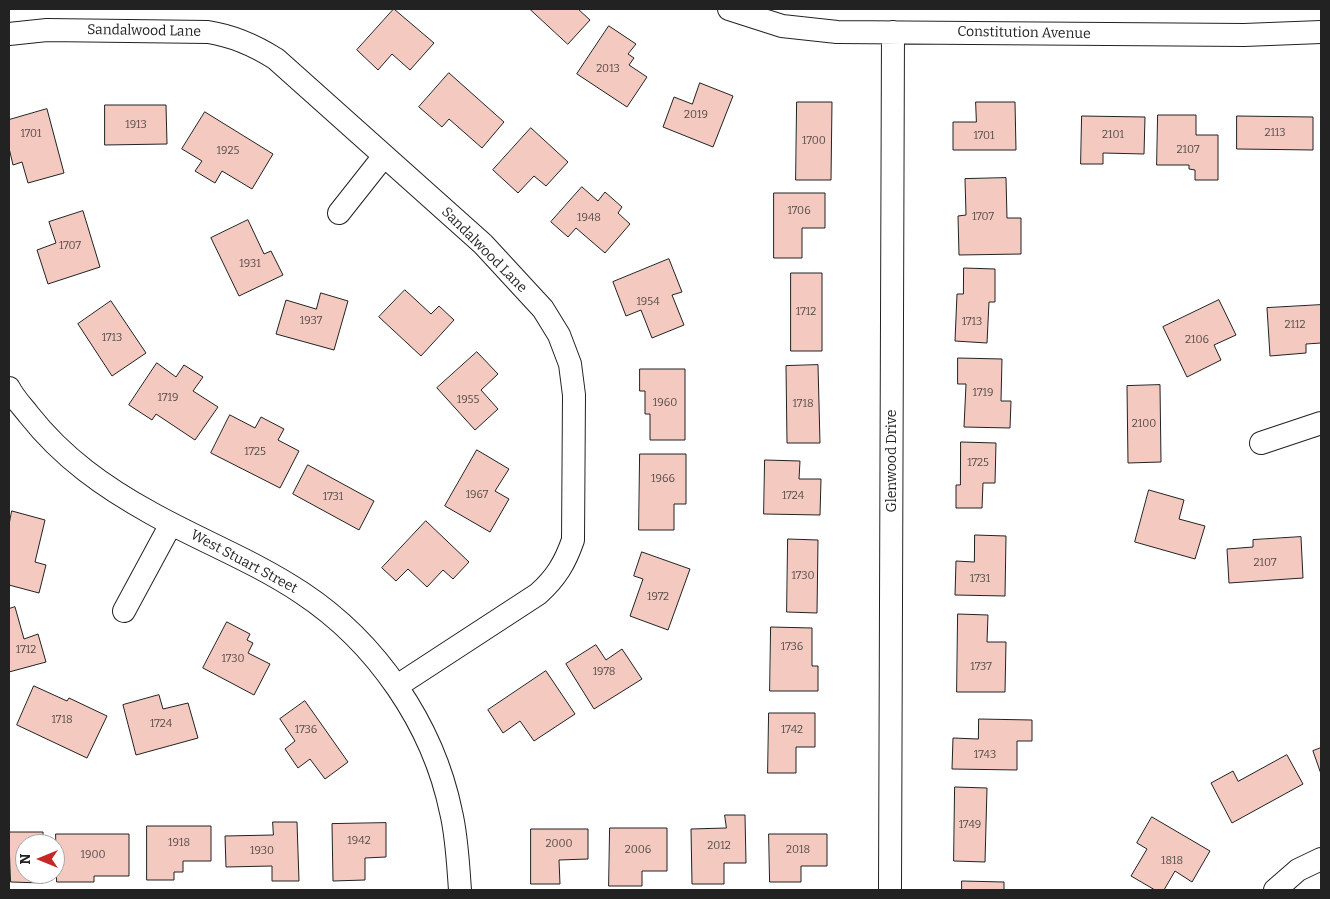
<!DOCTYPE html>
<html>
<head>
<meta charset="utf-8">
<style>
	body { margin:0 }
	#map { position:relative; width:1330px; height:899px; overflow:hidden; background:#fff; font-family:Bitter,serif }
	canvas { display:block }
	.frame { position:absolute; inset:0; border:10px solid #222; pointer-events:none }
	.north { position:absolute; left:15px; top:834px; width:50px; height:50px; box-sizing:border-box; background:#fff; border:1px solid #a7a7a7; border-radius:50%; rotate:270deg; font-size:14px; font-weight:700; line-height:20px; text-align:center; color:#222 }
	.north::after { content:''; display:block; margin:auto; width:18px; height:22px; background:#c62828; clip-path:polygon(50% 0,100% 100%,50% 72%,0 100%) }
</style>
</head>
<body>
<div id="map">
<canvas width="1330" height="899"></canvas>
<div class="frame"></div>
<div class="north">N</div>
</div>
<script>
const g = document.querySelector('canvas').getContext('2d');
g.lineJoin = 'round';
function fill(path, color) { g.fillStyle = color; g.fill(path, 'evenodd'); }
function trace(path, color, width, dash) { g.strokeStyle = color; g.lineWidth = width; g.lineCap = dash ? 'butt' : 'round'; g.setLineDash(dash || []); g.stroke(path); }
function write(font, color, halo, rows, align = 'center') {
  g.font = font + ' Bitter,serif'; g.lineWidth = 4; g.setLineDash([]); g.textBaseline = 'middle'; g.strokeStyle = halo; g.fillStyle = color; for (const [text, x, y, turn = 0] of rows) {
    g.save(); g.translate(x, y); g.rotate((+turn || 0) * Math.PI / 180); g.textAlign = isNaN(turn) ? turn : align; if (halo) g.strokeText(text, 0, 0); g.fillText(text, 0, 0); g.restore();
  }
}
const building = new Path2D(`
	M394,9L434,43L410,70L392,54L378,70L357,50Z
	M530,9H578L590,20L568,44Z
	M609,26L636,44L628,54L634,58L629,65L647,77L627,107L577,74Z
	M449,73L504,122L482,148L449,119L442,127L419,107Z
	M700,83L733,96L713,147L663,127L674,97L692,104Z
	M797,102H832L831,180H796Z
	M976,102H1015L1016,150H953V122H976Z
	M105,105H166L167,144L105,145Z
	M47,109L64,173L28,183L22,162L13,165L9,148V120Z
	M205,112L273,154L252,189L222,171L215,183L195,171L202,161L182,149Z
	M1158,115H1196V135H1218V180H1195V170L1189,169V165H1157Z
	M1082,116L1145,117L1144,154L1103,153V164H1081Z
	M1237,116L1313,117V150L1237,149Z
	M531,128L568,162L546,186L534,176L518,193L493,170Z
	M1006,178L1007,218H1021V254L959,255L958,216L966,215L965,179Z
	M582,187L598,201L605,192L622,207L618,213L630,224L605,253L576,228L568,237L551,222Z
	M774,193H825V228H802V258H774Z
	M83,211L100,267L48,284L37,250L56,243L49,222Z
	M248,220L264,254L271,251L283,275L239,296L211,238Z
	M669,259L682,292L672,295L684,325L652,338L641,310L626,316L613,282Z
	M964,268L995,269V302H989L987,343L955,341L957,294H963Z
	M791,273H822V351H791Z
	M405,290L431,314L439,306L454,320L421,356L379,317Z
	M321,293L348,301L334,350L276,334L286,300L316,309Z
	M1219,300L1236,335L1214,345L1221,360L1187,377L1163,327Z
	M111,301L146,353L112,376L78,324Z
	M1321,305V343L1306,344V353L1270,356L1267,308Z
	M477,352L498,374L481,390L498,409L475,430L437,388Z
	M958,358L1002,359L1001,401H1011L1010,428L964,427L966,384H958Z
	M157,363L176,377L184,365L203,377L193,391L218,407L195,440L156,414L152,420L129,405Z
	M818,365L820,443H787L786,366Z
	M640,369H685V440H650V414H645V391H640Z
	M1160,385L1161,462L1128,463L1127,386Z
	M230,415L255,428L261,417L284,429L278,440L299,451L280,488L211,453Z
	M961,442L996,443L995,483H983L982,508H956V485H960Z
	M477,450L509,469L495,491L509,499L490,532L445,506Z
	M640,454H686V504H674V530H639Z
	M765,460L800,461L799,479H821L820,515L764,514Z
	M308,465L374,501L359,530L293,494Z
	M1149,490L1184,500L1179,519L1205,526L1195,559L1135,542Z
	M12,511L45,520L35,562L46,565L39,593L9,585V525Z
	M426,521L469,562L453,579L443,570L427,587L408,569L396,581L382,568Z
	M975,535L1006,536L1005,596L955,595L956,561L974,562Z
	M1301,537L1303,578L1229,583L1227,549L1253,547V540Z
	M788,539L818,540L817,613L787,612Z
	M642,552L690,569L668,630L630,616L643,579L634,576Z
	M15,607L24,639L38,634L46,662L9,672V609Z
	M958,614L988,615L987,642H1006L1005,692H957Z
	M227,622L250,634L247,640L253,643L248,653L270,664L254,695L203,668Z
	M771,627L812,628V666H818V691H770Z
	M596,645L606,660L622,649L642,679L594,709L566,664Z
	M546,671L575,714L534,741L520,721L503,733L488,710Z
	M34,686L67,701L69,698L107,716L87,758L17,725Z
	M159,695L163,709L188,703L198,738L136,755L123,705Z
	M305,701L348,762L325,779L310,759L298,768L285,749L295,741L280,719Z
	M769,713H815V747H796V773H768Z
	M979,719L1032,720V741H1017V770L952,769L953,738L978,739Z
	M1321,748V774L1313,751Z
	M1287,755L1303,784L1232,823L1211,783L1233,771L1238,781Z
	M955,787L987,788L985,862L954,861Z
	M725,815H745L746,863H724V884H692L691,829L726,828Z
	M1152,817L1210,851L1192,882L1175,871L1164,890H1155L1131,876L1147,849L1137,843Z
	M273,822H297L299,881H272V866L226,867L225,836L273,835Z
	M386,823V857L365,858V880L333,881L332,824Z
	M147,826H211V861H183V872H174V880H147Z
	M610,828H667V871H642V886H609Z
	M531,829H588V859L559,860L560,884H531Z
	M9,832H43V844H25V874H43V883L11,882Z
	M56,834H129V876H94V882H57Z
	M769,834H827V866H801V882H770Z
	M962,881L1004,882V890H962Z`);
const street = new Path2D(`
	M729,9L782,26L837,32L1244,35L1321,32
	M9,34L47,30L208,32C234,36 254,45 276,59L483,244L543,309L559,335L570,364L574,395L573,540C565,563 556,578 538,594L397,686
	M339,213L384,156
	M9,388C14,398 22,406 29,415C63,458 104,487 151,513C201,541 254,561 302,593C376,642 433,724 451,812C457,837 458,864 460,890
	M1261,443L1321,423
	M124,611L171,524
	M890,890L893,32
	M1275,890L1298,870L1321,859`);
const numberNames = [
	["2013",608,69],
	["2019",696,115],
	["1913",136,125],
	["2113",1275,133],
	["1701",31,134],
	["2101",1113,135],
	["1701",984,136],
	["1700",814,141],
	["2107",1188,150],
	["1925",228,151],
	["1706",799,211],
	["1707",983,217],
	["1948",589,218],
	["1707",70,246],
	["1931",250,264],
	["1954",648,302],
	["1712",806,312],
	["1937",311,321],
	["1713",972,322],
	["2112",1295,325],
	["1713",112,338],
	["2106",1197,340],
	["1719",983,393],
	["1719",168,398],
	["1955",468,400],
	["1960",665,403],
	["1718",803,404],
	["2100",1144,424],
	["1725",255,452],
	["1725",978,463],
	["1966",663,479],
	["1967",477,495],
	["1724",793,496],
	["1731",333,497],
	["2107",1265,563],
	["1730",803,576],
	["1731",980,579],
	["1972",658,597],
	["1736",792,647],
	["1712",26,650],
	["1730",233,659],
	["1737",981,667],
	["1978",604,672],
	["1718",62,720],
	["1724",161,724],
	["1736",306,730],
	["1742",792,730],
	["1743",985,755],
	["1749",970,825],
	["1942",359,841],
	["1918",179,843],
	["2000",559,844],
	["2012",719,846],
	["2006",638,850],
	["2018",798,850],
	["1930",262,851],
	["1900",93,855],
	["1818",1172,861]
];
const streetNames = [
	["Sandalwood Lane",144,31,1],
	["Constitution Avenue",1024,33,1],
	["Sandalwood Lane",484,250,45],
	["Glenwood Drive",892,461,-90],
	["West Stuart Street",244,562,28]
];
fill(building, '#f3c9c0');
trace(building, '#222', 1);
trace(street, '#222', 24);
trace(street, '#fff', 22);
write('11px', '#564c4a', null, numberNames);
write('14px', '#222', '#fff', streetNames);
</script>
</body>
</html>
